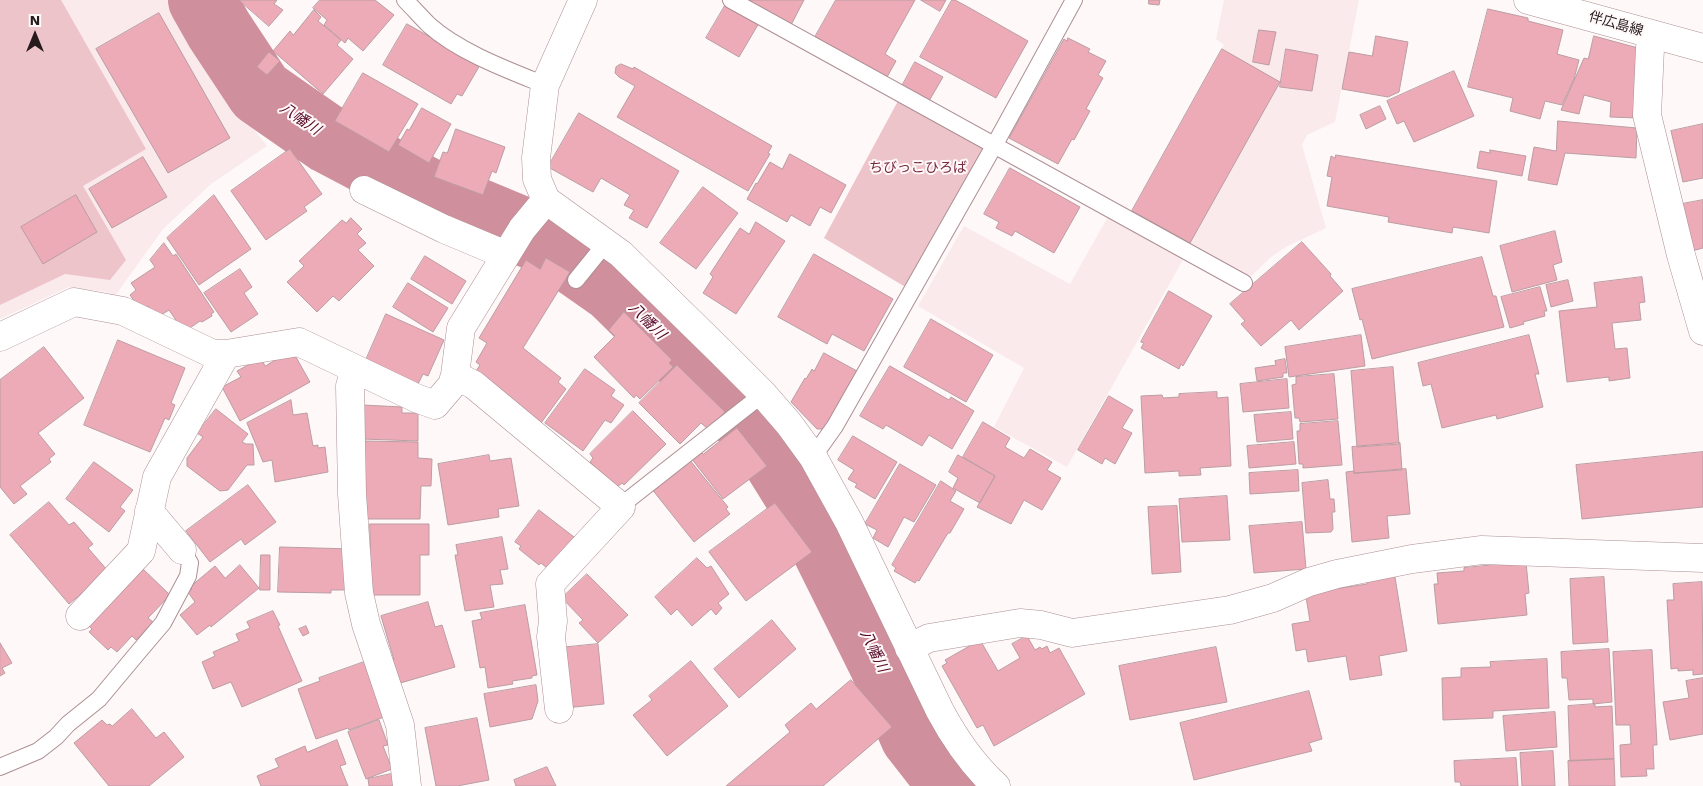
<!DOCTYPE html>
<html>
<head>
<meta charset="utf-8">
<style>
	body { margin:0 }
	#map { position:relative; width:1703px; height:786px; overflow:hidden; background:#fef8f9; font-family:"Work Sans",sans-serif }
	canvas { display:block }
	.north { position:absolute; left:10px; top:10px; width:50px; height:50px; -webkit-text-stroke:4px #fef8f9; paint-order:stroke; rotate:0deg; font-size:14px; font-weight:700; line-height:20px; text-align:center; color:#261b1d }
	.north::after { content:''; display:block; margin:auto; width:18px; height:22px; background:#261b1d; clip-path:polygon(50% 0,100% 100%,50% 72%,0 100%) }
</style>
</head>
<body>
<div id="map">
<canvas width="1703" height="786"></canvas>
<div class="north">N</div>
</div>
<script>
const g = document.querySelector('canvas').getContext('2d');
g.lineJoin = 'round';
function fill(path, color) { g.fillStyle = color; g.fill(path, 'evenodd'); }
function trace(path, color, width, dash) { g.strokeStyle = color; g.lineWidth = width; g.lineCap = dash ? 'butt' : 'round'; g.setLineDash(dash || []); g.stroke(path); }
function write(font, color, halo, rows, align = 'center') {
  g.font = font + ' "Work Sans","Noto Sans JP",sans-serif'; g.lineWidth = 4; g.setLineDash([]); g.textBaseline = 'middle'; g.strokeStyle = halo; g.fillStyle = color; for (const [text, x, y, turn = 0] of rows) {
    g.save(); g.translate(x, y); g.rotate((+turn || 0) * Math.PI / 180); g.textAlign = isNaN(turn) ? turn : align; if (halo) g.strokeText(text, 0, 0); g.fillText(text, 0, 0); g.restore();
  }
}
const built = new Path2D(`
	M0,0H167L214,78L267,146L211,184L163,229L115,296L107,292L69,287L0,319Z
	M1224,0H1359L1335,122L1307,135L1302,145L1326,228L1286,247L1271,257L1247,280L1129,215L1224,45L1216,39Z
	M1110,213L1185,256L1067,467L994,427L1024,368L918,306L964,226L1070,284Z`);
const green = new Path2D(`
	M0,0H61L146,149L83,186L126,260L110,280L65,274L0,305Z
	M899,99L986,150L907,288L824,238Z`);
const river = new Path2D(`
	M202,0L219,30L260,92L329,140L426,191L544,240L614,289L737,410L773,454L801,499L882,662L914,736L953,786`);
const building = new Path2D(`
	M239,0H277L274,4L283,10L269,26Z
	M320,0H375L394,15L363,51L348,38L345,43L324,25L327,20L313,8Z
	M746,0H804L791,25Z
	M836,0H915L885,54L896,61L887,77L815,37Z
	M921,0H946L940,11Z
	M952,0H955L968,7L1028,41L996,98L920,57Z
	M1149,0H1160L1159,5L1149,4Z
	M726,4L759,23L739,57L706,38Z
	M1488,9L1528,18V21L1563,30L1557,54L1579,60L1574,79L1562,105L1545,101L1540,119L1510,111L1513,98L1468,87Z
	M314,10L321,17L318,21L341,40L337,45L353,59L323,94L273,51L290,31L293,35Z
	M159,13L230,138L168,173L96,49Z
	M407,24L480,65L462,96L457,94L451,104L383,65Z
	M1259,30L1276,32L1269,65L1253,62Z
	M1376,36L1408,42L1399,92L1388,97L1342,89L1349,52L1372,56Z
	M1594,36L1638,48L1637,118L1610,117L1611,102L1584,95L1579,114L1561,110L1584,58L1588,59Z
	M1068,38L1090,49L1088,52L1106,61L1098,75L1103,78L1086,109L1090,111L1074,140L1072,139L1058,164L1009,138L1064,39L1067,41Z
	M1222,49L1280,82L1190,243L1132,211Z
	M1286,49L1318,55L1312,91L1280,87Z
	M269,52L280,61L267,75L257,67Z
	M915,62L943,77L929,101L902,86Z
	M621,64L633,69L634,67L772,146L768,153L770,154L748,191L617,117L635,86L619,77L615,73L616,67Z
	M1454,71L1474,116L1414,142L1404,121L1397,124L1387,101Z
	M363,73L418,104L389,152L335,121Z
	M1380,106L1386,119L1366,129L1360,115Z
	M422,108L451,124L429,163L398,145L407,129L409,130Z
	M579,113L679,171L647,228L629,218L634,210L624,205L630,195L601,178L593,192L548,167Z
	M1558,121L1637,128L1636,158L1565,153L1557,185L1528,180L1534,147L1556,151Z
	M1703,124V178L1683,182L1671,131Z
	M456,129L505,147L496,173L492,171L483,195L434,177L443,152L447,153Z
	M290,149L322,194L304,207L307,211L266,240L231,191Z
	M1490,150L1526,156L1522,176L1477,168L1480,151L1490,153Z
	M790,154L846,185L831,213L820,207L810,226L791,215L787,222L747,199L756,183L757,184L770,162L782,169Z
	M1336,155L1497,181L1489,233L1453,227L1452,233L1388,222L1389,217L1327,206L1332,177L1327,176L1331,156L1335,158Z
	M143,157L167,197L112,228L89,189Z
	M1010,168L1080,207L1054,253L1015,231L1012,236L996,228L999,222L984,214Z
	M703,187L738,213L696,269L660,243Z
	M76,195L97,232L43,264L21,227Z
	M214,195L251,249L199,285L167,238Z
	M1703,200V248L1692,251L1682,204Z
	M351,218L362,229L357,234L366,243L358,250L374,266L339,301L333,296L317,312L287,282L304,266L299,261L342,220L346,223Z
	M756,222L785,241L736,314L703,293L713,277L710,274L740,228L749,234Z
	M1555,231L1562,262L1553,265L1557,280L1512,292L1500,246Z
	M1302,242L1331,274L1330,276L1343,291L1299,330L1291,320L1261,346L1241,324L1245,321L1230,304Z
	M164,243L173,256L176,254L214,312L211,314L212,316L202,322L200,321L184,332L169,310L156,318L148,306L141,311L130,295L136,290L131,283L155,267L150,260Z
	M814,254L893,299L864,351L832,334L827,344L778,317Z
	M425,256L466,281L452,304L411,279Z
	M1482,257L1493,296H1496L1504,327L1372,359L1362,319L1360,320L1352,289Z
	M546,258L570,272L523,348L561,378L558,382L566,389L541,423L474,374L480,365L476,362L487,343L479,338L526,260L540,269Z
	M240,269L252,287L244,293L258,314L231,332L204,293Z
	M1642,277L1645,302L1639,303L1641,320L1612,323L1615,349L1627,348L1630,378L1609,381V377L1567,382L1559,311L1597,307L1594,283Z
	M1568,280L1573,301L1551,307L1546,285Z
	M408,283L448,308L433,332L393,307Z
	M1540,287L1547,311H1544L1545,316L1523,322L1524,324L1510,328L1501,297Z
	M1169,291L1212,316L1183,366L1181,364L1179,369L1141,348L1144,343L1141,342Z
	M624,312L672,360L669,363L673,367L640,399L636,395L634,398L594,357L615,336L609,330Z
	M386,314L444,340L428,376L423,374L418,384L366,360Z
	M931,319L993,355L966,402L904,367Z
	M1361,335L1365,366L1289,377L1285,347Z
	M1529,335L1539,374H1535L1543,407L1497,419L1496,415L1442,428L1431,384L1423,386L1418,363Z
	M118,340L185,368L171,403L175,405L169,420L165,418L150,452L84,425Z
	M44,347L84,398L38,433L55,454L49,459L51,462L20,486L27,494L14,504L0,487V380Z
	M292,350L310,382L240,421L222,387L241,377L237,371L261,358L265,366Z
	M824,353L857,371L828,424L822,429H817L791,402L805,378L806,379L812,369L814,371Z
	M1285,359L1287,373H1283V377L1257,381L1255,368L1276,365L1275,361Z
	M677,365L725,412L708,429L701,423L680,444L639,403Z
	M890,366L949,400L951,397L974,411L952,449L929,435L922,446L886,425L883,429L860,416Z
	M1393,367L1399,444L1357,447L1351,371Z
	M585,369L615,390L611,396L624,405L611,423L605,420L583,451L545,423Z
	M1334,374L1338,419L1300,422L1299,418H1295L1292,385L1296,384V377Z
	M1287,379L1289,408L1243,412L1240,384Z
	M1217,392V398L1228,397L1231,466L1200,468L1201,475L1179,476V471L1145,473L1141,396L1162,395L1163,398L1179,397V394Z
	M1109,396L1133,410L1122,428L1132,433L1115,464L1105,458L1102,464L1078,450Z
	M291,400L293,415L307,413L313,446L318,445V448L325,447L328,472L275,482L272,460L263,462L247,423Z
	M363,405L402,407V413H418V441L362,439Z
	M216,409L248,434L242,442L246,444H253L254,465H247L228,490L220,491L187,466V458L203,437L197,433Z
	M633,411L666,444L624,485L622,483L616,488L590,462L593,458L590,454Z
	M1291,412L1293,439L1257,442L1254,415Z
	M1338,421L1342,465L1303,468V464H1299L1297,431H1300V424Z
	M983,422L1010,438L1005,447L1024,458L1030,449L1052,462L1047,470L1061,478L1042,510L1024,500L1011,524L977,507L995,476L963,457Z
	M737,428L767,466L723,499L691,458L700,451L703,454Z
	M853,436L897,462L875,499L855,487L857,484L848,479L854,470L838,460Z
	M364,441L418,442V458L432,459L431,486H421L420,519H366Z
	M1294,442L1296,464L1249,468L1247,446Z
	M1400,443L1402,470L1354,473L1352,447Z
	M1703,452V507L1582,519L1576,465Z
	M489,455L490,461L511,458L519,506L498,509L499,517L448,525L438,464Z
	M958,455L995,476L980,503L953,488L958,478L949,472Z
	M689,459L728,507L726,509L730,514L694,542L651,488Z
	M94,462L133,490L120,507L125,511L109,532L66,499Z
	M900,464L936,485L914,522L904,517L888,547L873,538L877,530L865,524Z
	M1406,469L1410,514L1387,516L1389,538L1352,542L1346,472L1354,471V473Z
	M1298,470L1299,491L1250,494L1249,473Z
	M1328,480L1330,499H1334L1335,512H1332L1333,529L1331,532L1306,533L1302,483Z
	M941,481L956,491L950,501L964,509L950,533H948L919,581L917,580L915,583L894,571L896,568L892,565Z
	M248,485L276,522L245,545L241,539L210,562L186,531Z
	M1227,496L1230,540L1182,542L1179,499Z
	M49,502L69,525L74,522L93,544L88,548L108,571L69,604L10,535Z
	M775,503L812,552L746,601L709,552Z
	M1177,506L1181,572L1152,574L1148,507Z
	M539,510L574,537L548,569L541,563L539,565L519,549L521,546L515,542Z
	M1302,522L1306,569L1254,573L1249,526Z
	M370,524H429V555H420V595H365V548H370Z
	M502,537L508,569L500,570L503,584L490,585L494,607L465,611L455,555H458L456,545Z
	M280,547L353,549L352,590H331V593L278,592Z
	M261,555H270V590H260Z
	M697,558L707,568L711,566L729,594L718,603L722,608L716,615L711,609L692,626L677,609L671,615L655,597Z
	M1526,562L1529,593L1525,594L1527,615L1438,624L1434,584H1438L1437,573L1464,571V568Z
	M240,565L259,588L211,627L210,625L197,635L180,615L195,602L188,592L192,589L190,587L215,566L225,578Z
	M142,568L170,595L148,618L153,622L136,640L132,636L117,652L111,647L108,650L89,632L92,629L89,626Z
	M1394,571L1407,651L1379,656L1382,675L1350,680L1346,656L1308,662L1306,649L1296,651L1292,624L1310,621L1306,597L1328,590L1367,584L1365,576Z
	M587,574L628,615L598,643L579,623L583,620L562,598Z
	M1604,577L1608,642L1573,644L1570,579Z
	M1702,582L1703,674L1693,675V670L1678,671V668L1671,669L1667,600H1674L1673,584Z
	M428,602L435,627L442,625L455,667L397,684L390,661L394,660L381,616Z
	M525,605L537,675L532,676V678L512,681L513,684L488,688L485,667L480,668L472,621L482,619L480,613Z
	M273,611L280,625L278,626L302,681L242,707L231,682L213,689L202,662L215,656L213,652L239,641L236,634L250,628L247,622Z
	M772,620L796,649L739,698L714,669Z
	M306,626L309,633L303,636L299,629Z
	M1027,636L1035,650L1040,647L1042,649L1047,646L1050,653L1059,648L1085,694L994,746L983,725L977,728L942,666L947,663L945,660L980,640L998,671L1020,658L1012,644Z
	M0,643L12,663L2,668L5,673L0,676Z
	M598,644L604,704L565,708L559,648Z
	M1216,647L1227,702L1130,720L1119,666Z
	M1609,649L1612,702L1593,704V699L1569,700L1567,678H1562L1561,652Z
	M1652,650L1657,745H1653L1654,769H1646L1647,776L1621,777L1620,745L1631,744L1630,725H1616L1613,652Z
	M1547,659L1549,708L1493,711V718L1443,720L1442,678L1461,677V668L1491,667L1490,662Z
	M691,661L728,706L667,756L633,715L652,700L649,696Z
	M364,662L384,717L349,730L348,728L316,739L298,689L320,681L319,678Z
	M1703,678V734L1670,740L1663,702L1689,698L1686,681Z
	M851,680L892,727L823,786H726L790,732L785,725L811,703L816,709Z
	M536,685L538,701L532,719L490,727L484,694Z
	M1309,691L1322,739L1309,743L1312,751L1194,780L1180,723Z
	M1595,704V707L1612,706L1614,759L1570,761L1568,706Z
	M132,709L156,738L164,732L184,757L149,786H109L74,743L102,720L107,725L110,724L112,726Z
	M1555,712L1557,747L1506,751L1503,716Z
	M477,718L489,780L457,786H436L425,728Z
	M379,720L388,745L383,746L392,769L366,779L348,732Z
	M337,740L346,764L340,766L348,786H261L257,776L279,767L275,759L305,746L307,752Z
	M1553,751L1555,786H1522L1520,753Z
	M1516,758L1518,786H1461L1460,782H1455L1454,761Z
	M1614,759L1615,786H1569L1568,761Z
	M547,767L556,786H516L514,780Z
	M400,772L402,786H369L368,779Z`);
const service = new Path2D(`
	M405,0C413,8 421,17 429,25C459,52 508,70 545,85
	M731,0L1244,283
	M576,280L606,243
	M813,457L835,426L994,146L1074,0
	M621,507L628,500L763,394
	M0,767L38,751L56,737L68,724L99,699L140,650L163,623L188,576L190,563L182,550`);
const minor = new Path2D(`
	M1652,35L1650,48L1647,115L1681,255L1703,331
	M364,190L444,229L506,255
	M546,200L621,254L722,353L763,394L789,424L813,457L849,522L940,711C955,739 972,764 996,786
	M0,337L74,302L123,311L213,354H226L299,342L416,398L435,405L452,385L455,375L461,328L522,229L546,200L537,179L536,158L545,85L583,0
	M355,369L350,386L352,494L359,593L366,624L400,725L407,786
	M455,375L474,385L621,507L550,584L553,621L551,637L559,709
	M149,511L182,550
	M80,616L141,551L157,477L226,354
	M909,648L929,638L1020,623L1041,625L1072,633L1230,610L1273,598L1309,582L1337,574L1412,559L1482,550L1703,558`);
const secondary = new Path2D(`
	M1528,0L1703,48`);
const streetNames = [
	["伴広島線",1616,24,16]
];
const parkNames = [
	["ちびっこひろば",918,168]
];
const waterNames = [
	["八幡川",300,119,34],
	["八幡川",647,321,45],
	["八幡川",874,651,64]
];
fill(built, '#faeaec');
fill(green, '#eec4cb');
trace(river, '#d08f9c', 68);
fill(building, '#edaab7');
trace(building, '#bb9da2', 1);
trace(service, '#ac8f94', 18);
trace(minor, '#ac8f94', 29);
trace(secondary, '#ac8f94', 29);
trace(service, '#fff', 16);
trace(minor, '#fff', 28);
trace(secondary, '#fff', 28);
write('14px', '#261b1d', '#fef8f9', streetNames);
write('14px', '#782a40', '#fef8f9', parkNames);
write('italic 15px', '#580a26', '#fef8f9', waterNames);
</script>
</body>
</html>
